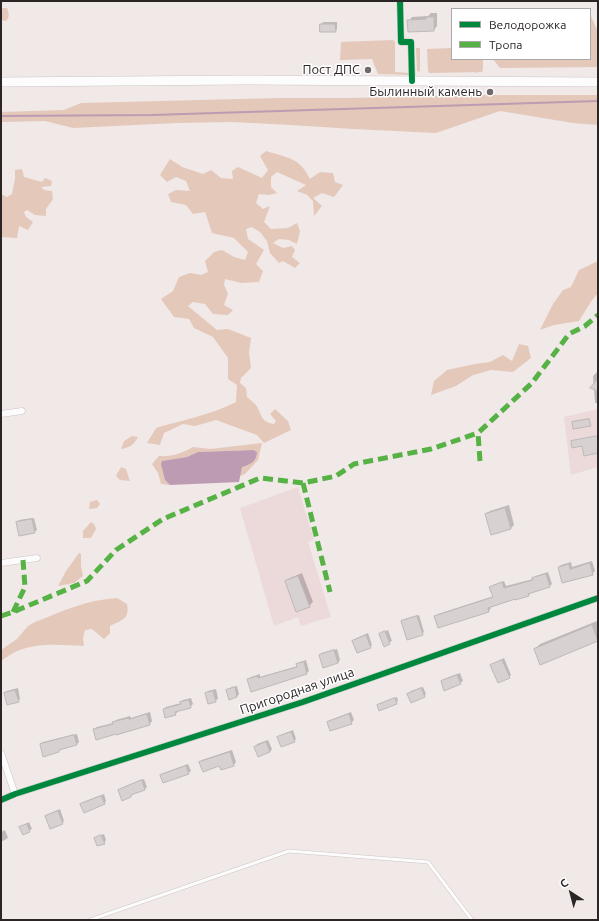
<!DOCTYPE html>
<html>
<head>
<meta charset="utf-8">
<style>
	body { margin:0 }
	#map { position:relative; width:599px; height:921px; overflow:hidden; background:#f1e8e8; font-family:Ubuntu,sans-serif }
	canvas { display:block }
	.frame { position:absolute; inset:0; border:2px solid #2b2526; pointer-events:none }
	.legend { position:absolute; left:451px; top:8px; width:140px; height:52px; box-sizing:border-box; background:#fff; border:1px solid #aaa8a8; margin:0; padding:5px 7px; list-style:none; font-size:12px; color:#2b2526 }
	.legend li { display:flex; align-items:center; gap:8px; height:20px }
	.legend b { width:20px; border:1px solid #aaa8a8 }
	.north { position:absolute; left:551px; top:873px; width:40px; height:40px; -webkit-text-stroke:3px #fff; paint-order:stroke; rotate:324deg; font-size:11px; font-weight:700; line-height:16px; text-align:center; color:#2b2526 }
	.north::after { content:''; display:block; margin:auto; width:14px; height:18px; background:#2b2526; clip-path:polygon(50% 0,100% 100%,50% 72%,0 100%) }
</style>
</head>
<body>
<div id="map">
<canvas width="599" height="921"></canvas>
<div class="frame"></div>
<ul class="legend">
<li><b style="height:5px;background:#00873e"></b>Велодорожка</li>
<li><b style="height:5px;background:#56b245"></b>Тропа</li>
</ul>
<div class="north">С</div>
</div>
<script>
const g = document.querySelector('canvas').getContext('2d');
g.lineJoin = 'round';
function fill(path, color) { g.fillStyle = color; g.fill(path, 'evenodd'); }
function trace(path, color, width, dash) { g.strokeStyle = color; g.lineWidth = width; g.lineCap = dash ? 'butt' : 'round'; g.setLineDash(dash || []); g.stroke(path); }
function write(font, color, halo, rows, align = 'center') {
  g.font = font + ' Ubuntu,sans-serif'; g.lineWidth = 3; g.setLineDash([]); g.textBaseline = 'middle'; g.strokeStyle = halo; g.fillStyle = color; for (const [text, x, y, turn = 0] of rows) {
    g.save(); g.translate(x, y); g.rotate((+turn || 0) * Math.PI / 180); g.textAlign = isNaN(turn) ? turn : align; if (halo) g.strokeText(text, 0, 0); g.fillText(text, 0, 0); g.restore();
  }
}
const built = new Path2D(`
	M598,409V467L571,475L564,417Z
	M298,487L314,540L308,542L331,617L301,626L298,617L274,626L240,508Z`);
const green = new Path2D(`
	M1,8H7C9,13 10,17 6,21L1,20Z
	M590,14L598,32V67L500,68L493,59H590Z
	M393,40L395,42V72L409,73V75L378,74L372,59L340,60L341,42Z
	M416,48H420V71L419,72L417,70Z
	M452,48V59H483V70L482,72L429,73L428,71L427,49Z
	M479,95H598V125L573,123L500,111L436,133L353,129L291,125L232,122L177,123L73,128L45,121L1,122V112L64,110L81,103L280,98H349Z
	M266,151C288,158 299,157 310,179L320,172L333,173L335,182L343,185L334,197L322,193L313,198L322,206L314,216L313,201L307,195L297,191L306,185L277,172L271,177V187L277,193L269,195L259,194L256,203L263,209L270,206L264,222L271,229L288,228L297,223L300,231L297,244L289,240L279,239L273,243L283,248L292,246L295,250L292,257L300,263L295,268L283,261L279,263L270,253L267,241L260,232L252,227L246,229L248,239L264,250L256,264L263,271L259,282L241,283L225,279L224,285L228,294L224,305L233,310L228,315L213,314L205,304L193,302L188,306L217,330L228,329L251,338L249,353L251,368L241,378L240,383L246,388L247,397C250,400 253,402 255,404C262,412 259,422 274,424L276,421L270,414L275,409L288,421L291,430L264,443L257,435L216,420L195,426L183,424L164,433L160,445L147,443L156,428C182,420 211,415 236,402L237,385L228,379V358L213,337L194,328L189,319L174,317L161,299L173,291L179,277L190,273L201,275L208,272L205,261L214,252L222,250L234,257L245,260L248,252L234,238L212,233L205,212L193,214L186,205L171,202L168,194L176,190L190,191L186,181L176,177L167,182L160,175L170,159L182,167L203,174L211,170L221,178L233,179L232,171L238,167L262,178L268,170L260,156Z
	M22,169L24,177L42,182L45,178L52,181L51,186L41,187L44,190L52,191L53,199L46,209V216L35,215L27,210L24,212L26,217L33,222L28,230L19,226L17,238L1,237V194L7,197L12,194L15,179V170Z
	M598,261V293L592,300L579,321L554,325L540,330L553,304L563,290L571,287L579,270Z
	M519,344L528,346L531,358L513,372L491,370L473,375L456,386L431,395L434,381L447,370L475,364L490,362L503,355L512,361Z
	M132,436L138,437C134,445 129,448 121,449L124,441Z
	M262,443L258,460L245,474L240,476L242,467L253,450L198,452L187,457L163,461L165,480L170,485L161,484L158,473L152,464L159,456C173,457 182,453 193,447L210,449Z
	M121,467L126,469L130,481L120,480L116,476Z
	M97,500L100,504L97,508L89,509L90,502Z
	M91,522L94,524L96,529L91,538H83V531Z
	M79,553L81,554V566L83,576L74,583L58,586L66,571Z
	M117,598L127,604C130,619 122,620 110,626V633L104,639L92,629L85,630L83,638L84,646C61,645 36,642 15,652C10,655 5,658 1,661V650L17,639L28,626L35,622C63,611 86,600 117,598Z`);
const water = new Path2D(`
	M253,450L257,452C256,462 251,464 242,467L239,482L170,485L165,480L161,464L162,461L187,457L198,452Z`);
const shadow = new Path2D(`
	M431,13H437V26L434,30L409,21L412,17L428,16Z
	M323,22H337V29L335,31L321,25Z
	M597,372L598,403H595L593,376Z
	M590,419V425L573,422L574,421Z
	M509,505L514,525L511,528L486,514L490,511Z
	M34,518L37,530L34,532L17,523L19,520Z
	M592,561L595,571L592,574L559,567L561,565L571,562L572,567Z
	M548,572L552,584L549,587L531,593L529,595L515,598L490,606L491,608L489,611L435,617L438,614L494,596L490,587L493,585L504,581L506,586L533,579L536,576Z
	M302,573L313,602L309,606L286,581L290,578Z
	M419,615L424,632L422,634L402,621L405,619Z
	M597,621L598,640L541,663L535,649L540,644Z
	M388,630L392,641L384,645L380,634Z
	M368,633L372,645L370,647L353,641L355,639Z
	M337,649L340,660L338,663L320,655L322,653Z
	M504,658L511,675L509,677L491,665Z
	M306,660L309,671L307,673L252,691L248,679L251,677L260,674V677L298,666L297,664L300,662Z
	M460,673L463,681L460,683L442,682L444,679Z
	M237,686L239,694L237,697L227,690L230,688Z
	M423,687L426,694L424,697L408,694L411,691Z
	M18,688L20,699L18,701L5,694L7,691Z
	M216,689L218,698L216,701L209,703L206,694L208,691Z
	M397,697L398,701L396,703L378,705L381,703Z
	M191,698L193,704L190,707L177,711L178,712L175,714L164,709L166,707L181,703L183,700Z
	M150,712L152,721L150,724L117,734L94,729L97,727L113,723L116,720L130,716L131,718Z
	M351,712L354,720L351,723L328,722L331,720Z
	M293,730L296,739L294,741L279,738L281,735Z
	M77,734L79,742L77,744L61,748L59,751L41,744L43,742Z
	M268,740L272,749L270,752L255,747L257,744Z
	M232,750L236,762L234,765L221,769L220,764L200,762L202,760Z
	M188,764L191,771L188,773L162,775L164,773Z
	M144,779L147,787L145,789L133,793L131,796L119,791L122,788Z
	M104,794L106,801L104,804H82L84,802Z
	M60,809L64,821L62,823L46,816L49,814Z
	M29,822L32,829L23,834L21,827Z
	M5,830L8,838L1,842V832Z
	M104,834L106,840L104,843L95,838Z`);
const stream = new Path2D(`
	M1,116L152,115L598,101`);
const building = new Path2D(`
	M426,17H434V31L408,32L407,20L426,19Z
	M320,24H335L336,32H320Z
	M598,379V391L590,388Z
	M589,419L591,426L573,429L572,422Z
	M598,436V453L584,456L582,446L572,448L571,441Z
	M505,508L511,529L491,535L485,514Z
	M32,519L35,533L19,536L16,522Z
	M590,563L593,575L562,583L558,567L569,564L570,569Z
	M546,574L550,587L528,594L529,596L515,600V599L488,608L489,612L438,628L434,616L493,597L489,587L502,582L504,588L533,580L532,578Z
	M298,576L310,607L296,612L285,581Z
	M417,616L423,635L407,640L401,621Z
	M592,625L598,641L540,665L534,649Z
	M385,631L390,644L384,647L379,634Z
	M366,635L371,648L357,653L352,641Z
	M334,650L338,663L323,668L319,655Z
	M502,660L510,678L498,683L490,665Z
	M304,662L307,674L251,692L247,679L257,676L258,678L297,667L296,664Z
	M457,675L461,684L444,691L441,681Z
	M235,687L237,697L229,700L226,690Z
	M421,688L425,697L411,703L407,694Z
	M15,690L19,702L7,705L4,693Z
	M213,691L216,702L208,704L205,693Z
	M395,698L397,704L379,711L377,705Z
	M189,700L191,708L175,712L176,715L165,718L163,709L181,704L180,702Z
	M147,714L150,725L116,735V734L96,740L93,729L113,724L112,722L128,718L129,719Z
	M349,714L352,724L330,731L327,722Z
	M291,732L295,742L281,747L277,737Z
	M74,735L77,745L59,750V752L43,757L40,744Z
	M266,742L270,752L258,757L254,747Z
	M230,752L234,766L221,770L219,766L203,772L199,762Z
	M186,766L189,774L163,783L160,775Z
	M142,780L145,790L131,795V797L122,801L118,790Z
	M101,796L105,804L84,813L80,804Z
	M58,811L63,824L50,829L45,816Z
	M27,824L30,832L23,835L19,827Z
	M101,835L105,844L97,846L94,838Z`);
const path = new Path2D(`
	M476,73L477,70V59`);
const service = new Path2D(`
	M90,920L289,851L428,862L472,920`);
const minor = new Path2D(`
	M400,1L401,42H411L412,81
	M1,414L22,411
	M1,563L37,558
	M1,753L15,794
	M1,800L15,794L303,702L598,598`);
const secondary = new Path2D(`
	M1,82L245,80L598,82`);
const quiet = new Path2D(`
	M480,461L478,433L532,383L569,334L585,326L598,315
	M303,483L330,592
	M13,612L25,587L23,560
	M1,616L13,612L87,581L116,550L163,519L260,478L303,483L336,476L354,464L431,449L478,433`);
const cycleway = new Path2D(`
	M400,1L401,42H411L412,81
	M1,800L15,794L303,702L598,598`);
const markers = [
	[368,70,4,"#70696a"],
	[490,92,4,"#70696a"]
];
const poiNames = [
	["Пост ДПС",360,70],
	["Былинный камень",482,92]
];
const streetNames = [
	["Пригородная улица",297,691,-19]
];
fill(built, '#ecdadb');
fill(green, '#e4c8b9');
fill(water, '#bd9bb2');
fill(shadow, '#0003');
trace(stream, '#bd9bb2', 2);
fill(building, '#d8d1d2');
trace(building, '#beb8b9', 1);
trace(service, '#ccc5c5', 4);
trace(minor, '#ccc5c5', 7);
trace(secondary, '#ccc5c5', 10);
trace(path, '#d5d2d2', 1.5, [1, 3]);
trace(service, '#fdfcfc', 3);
trace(minor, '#fdfcfc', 6);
trace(secondary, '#fdfcfc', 9);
trace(quiet, '#56b245', 5, [10, 5]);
trace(cycleway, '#00873e', 6);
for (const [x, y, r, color] of markers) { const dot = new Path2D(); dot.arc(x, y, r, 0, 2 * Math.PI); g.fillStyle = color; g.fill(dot); trace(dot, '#fff', 1.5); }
write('13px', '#2b2526', '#fff', poiNames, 'right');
write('13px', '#2b2526', '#fff', streetNames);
</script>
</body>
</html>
